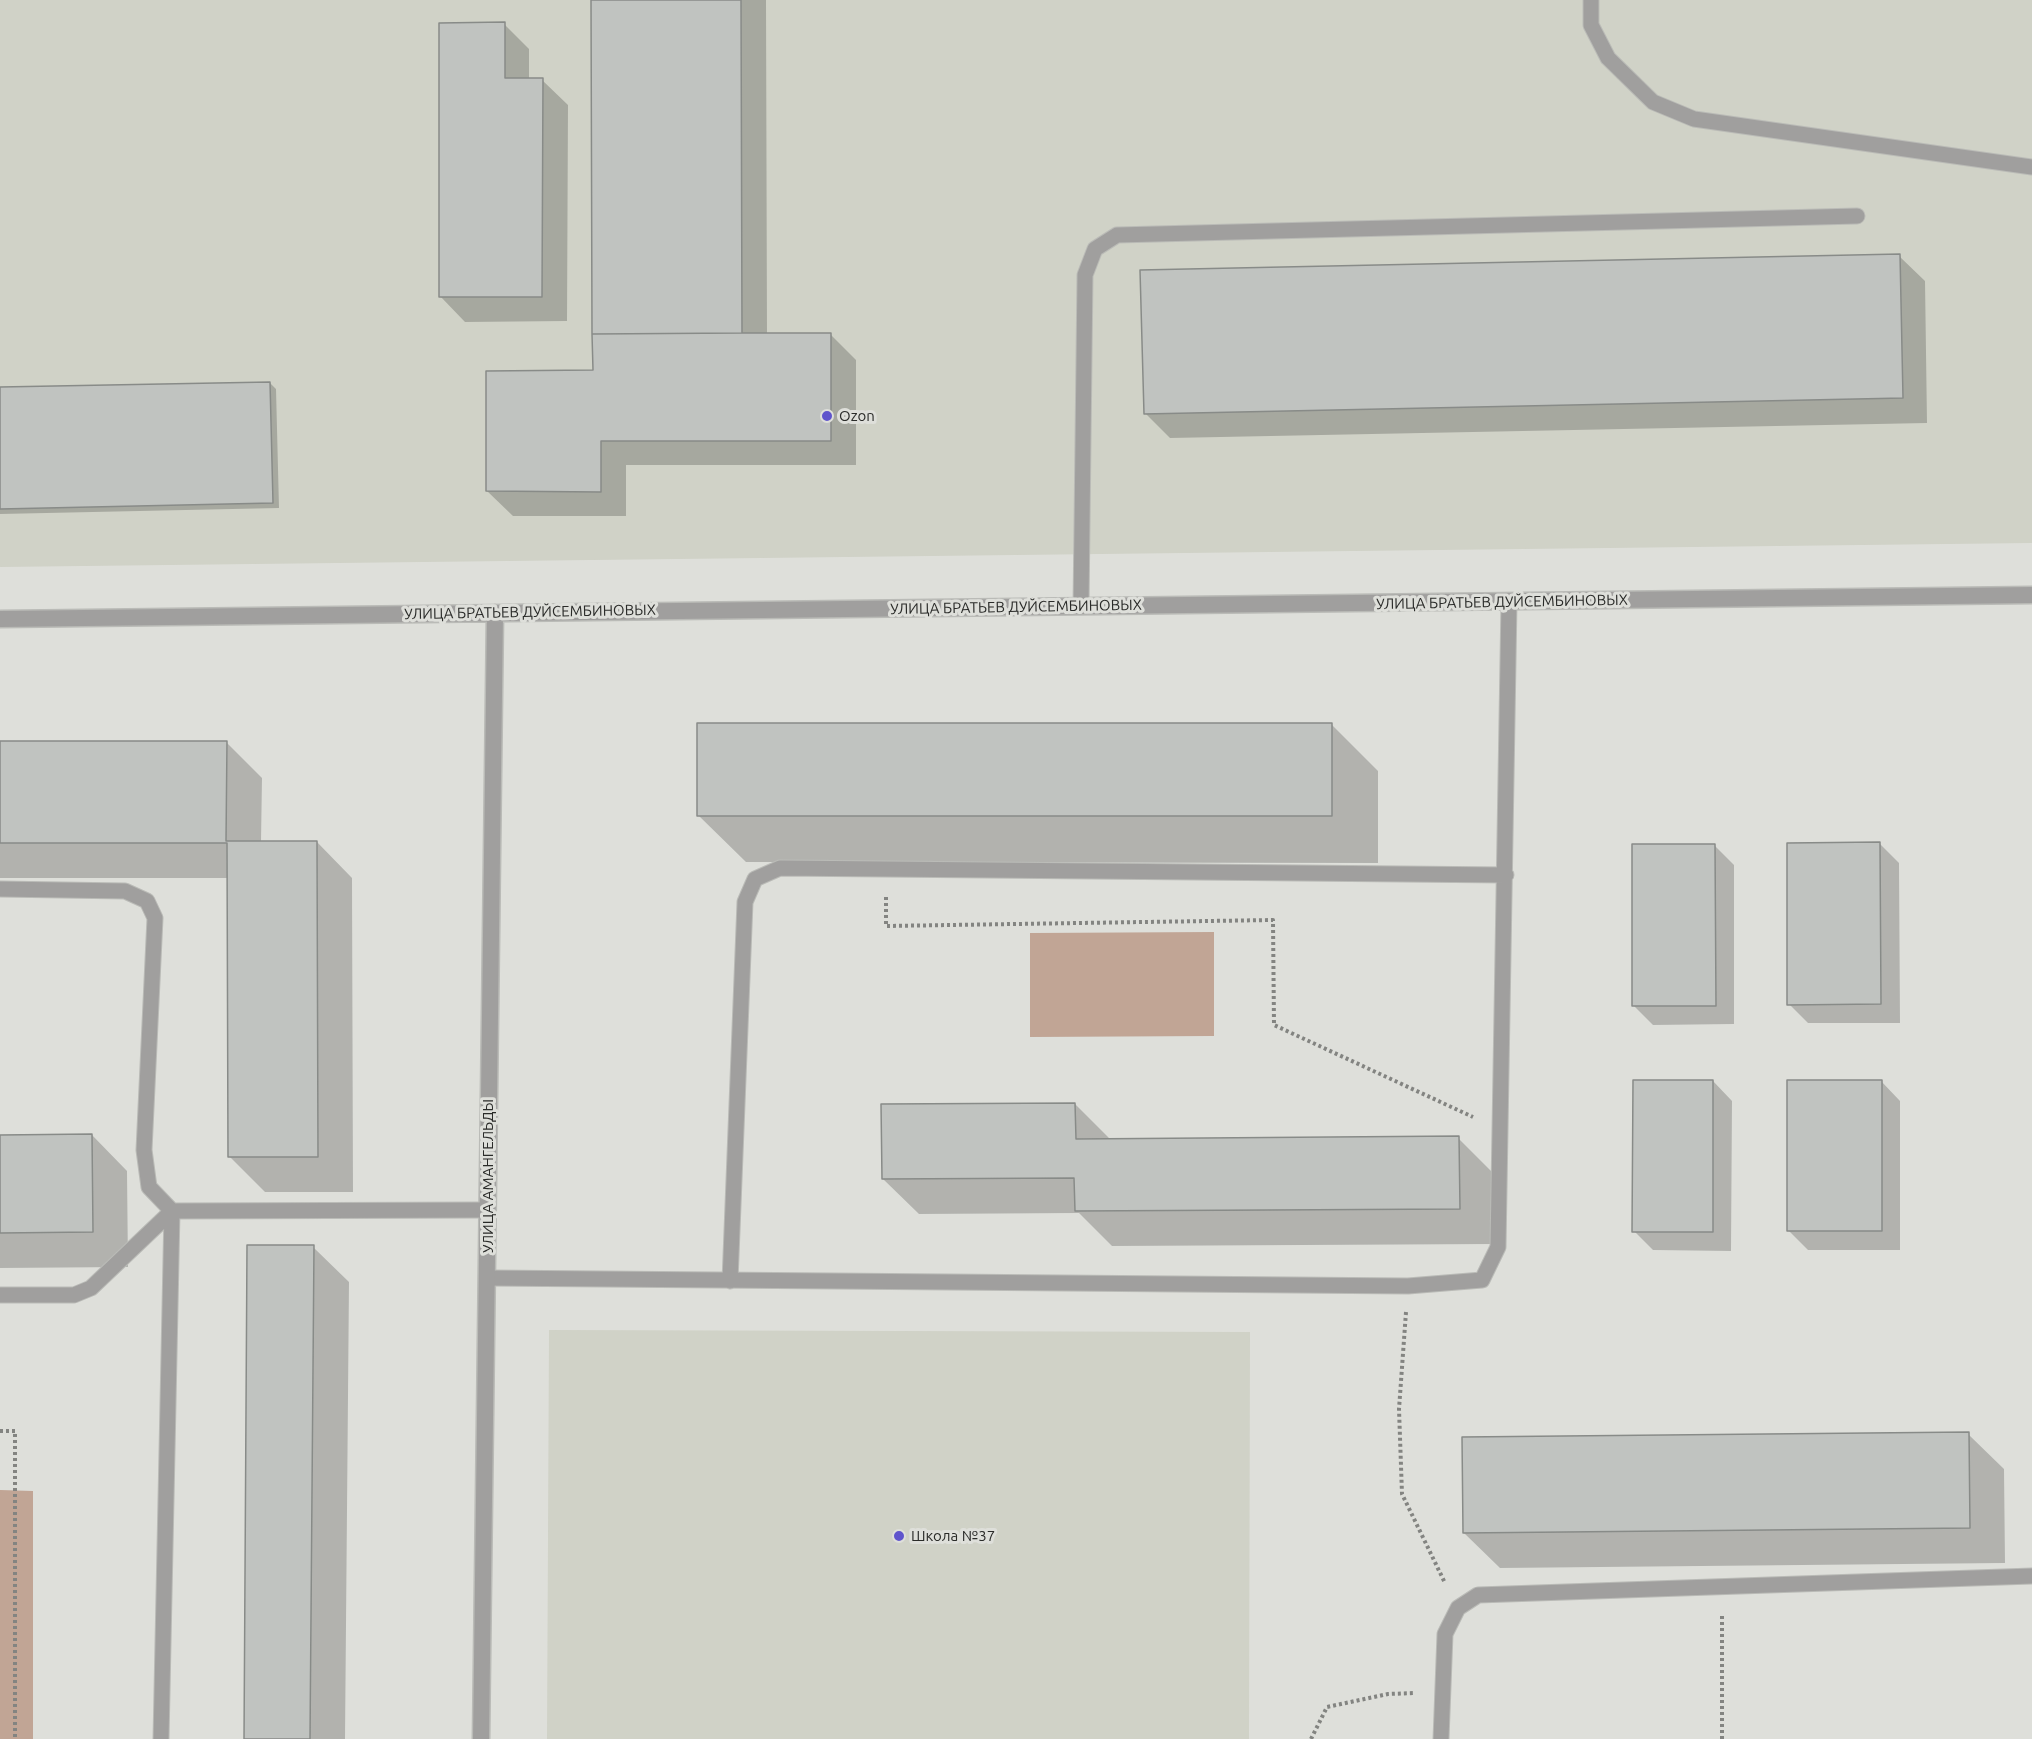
<!DOCTYPE html>
<html>
<head>
<meta charset="utf-8">
<style>
	body { margin:0 }
	canvas { display:block; background:#dedfda }
</style>
</head>
<body>
<canvas width="2032" height="1739"></canvas>
<script>
const g = document.querySelector('canvas').getContext('2d');
g.lineJoin = 'round';
function fill(path, color) { g.fillStyle = color; g.fill(path, 'evenodd'); }
function trace(path, color, width, dash) { g.strokeStyle = color; g.lineWidth = width; g.lineCap = dash ? 'butt' : 'round'; g.setLineDash(dash || []); g.stroke(path); }
function write(font, color, halo, rows, align = 'center') {
  g.font = font + ' Ubuntu,sans-serif'; g.lineWidth = 6; g.setLineDash([]); g.textBaseline = 'middle'; g.strokeStyle = halo; g.fillStyle = color; for (const [text, x, y, turn = 0] of rows) {
    g.save(); g.translate(x, y); g.rotate((+turn || 0) * Math.PI / 180); g.textAlign = isNaN(turn) ? turn : align; if (halo) g.strokeText(text, 0, 0); g.fillText(text, 0, 0); g.restore();
  }
}
const built = new Path2D(`
	M0,0H2032V543L0,567Z
	M549,1330L1250,1332L1249,1739H547Z`);
const green = new Path2D(`
	M1214,932V1036L1030,1037V933Z
	M0,1490L33,1491V1739H0Z`);
const shadow = new Path2D(`
	M593,0H766L767,335H831L856,360V465H626V516H513L487,491L594,372Z
	M504,24L529,49V80H542L568,105L567,321L465,322L440,296Z
	M1899,256L1925,281L1927,423L1170,438L1145,413Z
	M270,383L276,389L279,508L0,514V389Z
	M1331,724L1378,771V863L746,862L699,816Z
	M226,742L262,778L261,842H317L352,878L353,1192H265L229,1156L228,878H0V743Z
	M1880,844L1899,863L1900,1023H1808L1789,1004Z
	M1714,845L1734,865V1024L1653,1025L1634,1006Z
	M1713,1081L1732,1101L1731,1251L1653,1250L1634,1231Z
	M1881,1081L1900,1101V1250H1808L1788,1230Z
	M1075,1104L1111,1140L1458,1138L1494,1174L1495,1244L1112,1246L1079,1213L919,1214L883,1179Z
	M92,1135L127,1171L128,1267L0,1268V1136Z
	M313,1247L349,1282L345,1739H245Z
	M1968,1434L2004,1469L2005,1563L1500,1568L1464,1533Z`);
const building = new Path2D(`
	M591,0H741L742,333L592,334Z
	M505,22V78H543L542,297H439V23Z
	M1900,254L1903,398L1144,414L1140,270Z
	M742,333H831V441H601V492L486,491V371L593,370L592,334Z
	M270,382L273,503L0,509V387Z
	M697,723H1332V816H697Z
	M0,741H227L226,841H317L318,1157H228L227,843H0Z
	M1880,842L1881,1004L1787,1005V843Z
	M1632,844H1715L1716,1006H1632Z
	M1633,1080H1713V1232H1632Z
	M1787,1080H1882V1231H1787Z
	M1075,1103L1076,1139L1459,1136L1460,1209L1075,1211L1074,1178L882,1179L881,1104Z
	M92,1134L93,1232L0,1233V1135Z
	M247,1245H314L310,1739H244Z
	M1969,1432L1970,1528L1463,1533L1462,1437Z`);
const path = new Path2D(`
	M886,897V926L1273,920L1274,1025L1473,1117
	M1406,1312L1399,1409L1402,1494L1445,1583
	M0,1431H15V1739
	M1311,1739L1327,1707L1388,1694L1415,1693
	M1722,1739V1614`);
const service = new Path2D(`
	M1591,0V25L1608,58L1653,102L1694,119L2032,167
	M1081,606L1085,275L1095,249L1117,235L1857,216
	M0,889L125,891L147,901L155,918L144,1150L149,1187L172,1211L91,1288L74,1295H0
	M488,1278L1408,1286L1482,1280L1498,1247L1509,602
	M730,1281L745,902L755,879L780,868L1506,875
	M161,1739L172,1211L487,1210
	M1441,1739L1445,1634L1458,1608L1478,1595L2032,1576`);
const tertiary = new Path2D(`
	M0,619L2032,595
	M481,1739L495,613`);
const markers = [
	[827,416,6,"#5f54cc"],
	[899,1536,6,"#5f54cc"]
];
const poiNames = [
	["Ozon",839,416],
	["Школа №37",911,1536]
];
const streetNames = [
	["УЛИЦА БРАТЬЕВ ДУЙСЕМБИНОВЫХ",1502,602,-1],
	["УЛИЦА БРАТЬЕВ ДУЙСЕМБИНОВЫХ",1016,607,-1],
	["УЛИЦА БРАТЬЕВ ДУЙСЕМБИНОВЫХ",530,612,-1],
	["УЛИЦА АМАНГЕЛЬДЫ",488,1176,-90]
];
fill(built, '#d0d2c7');
fill(green, '#c1a595');
fill(shadow, '#0003');
fill(building, '#c0c3c0');
trace(building, '#888b88', 1.5);
trace(service, '#babbb7', 17);
trace(tertiary, '#babbb7', 19);
trace(path, '#838481', 4, [3, 3]);
trace(service, '#a09f9e', 15);
trace(tertiary, '#a09f9e', 16);
for (const [x, y, r, color] of markers) { const dot = new Path2D(); dot.arc(x, y, r, 0, 2 * Math.PI); g.fillStyle = color; g.fill(dot); trace(dot, '#dedfda', 2); }
write('15px', '#2a2b29', '#dedfda', poiNames, 'left');
write('15px', '#2a2b29', '#dedfda', streetNames);
</script>
</body>
</html>
